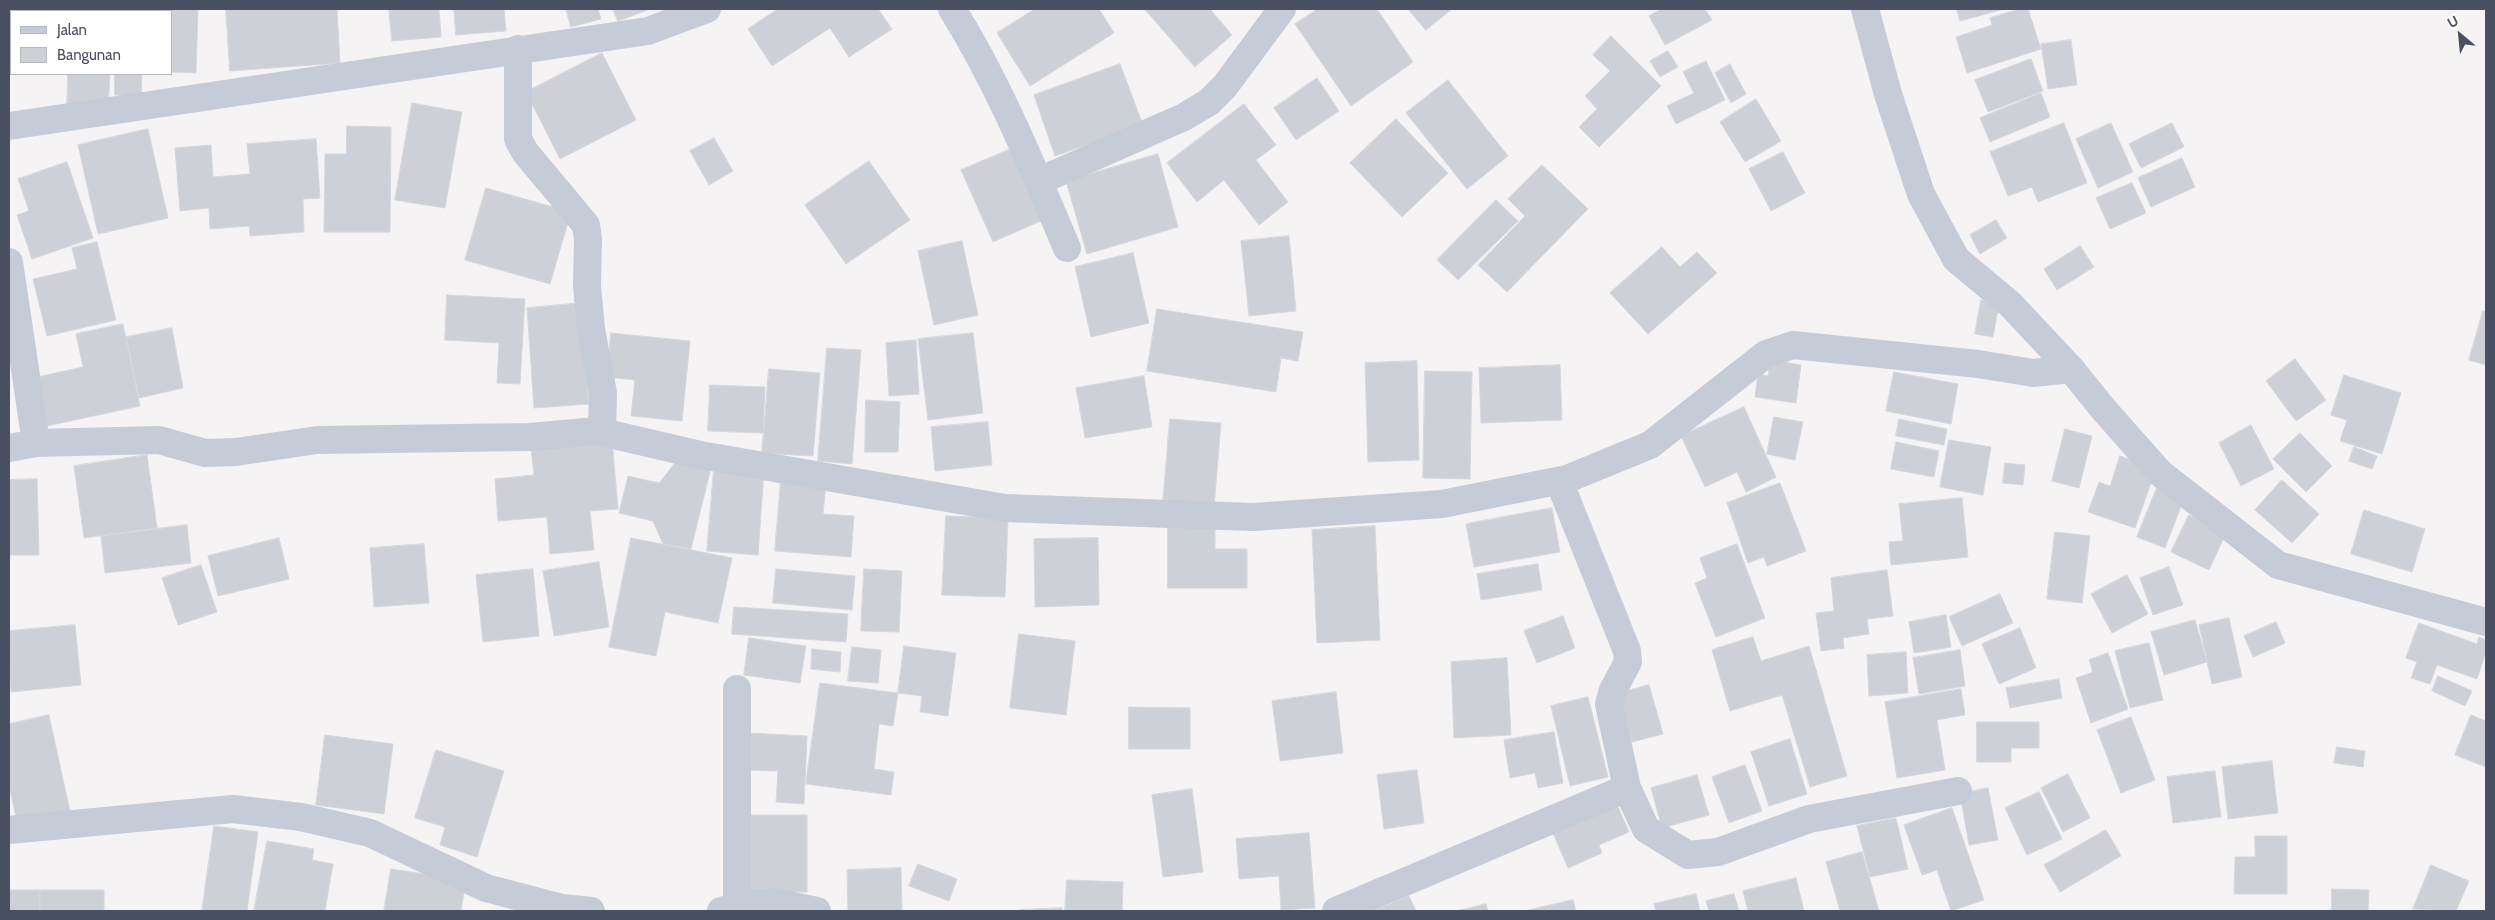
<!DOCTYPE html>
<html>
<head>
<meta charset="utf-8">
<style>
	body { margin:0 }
	#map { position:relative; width:2495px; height:920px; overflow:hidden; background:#f5f3f3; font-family:Cabin,sans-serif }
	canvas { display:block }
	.frame { position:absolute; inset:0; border:10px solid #485062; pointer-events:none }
	.legend { position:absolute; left:10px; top:10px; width:162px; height:65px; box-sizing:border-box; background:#fff; border:1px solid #b6b9c0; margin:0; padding:6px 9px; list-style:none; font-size:15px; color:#485062 }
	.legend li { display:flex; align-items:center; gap:10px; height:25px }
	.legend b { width:25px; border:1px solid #b6b9c0 }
	.north { position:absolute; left:2435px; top:10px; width:50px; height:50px; -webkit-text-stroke:4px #fff; paint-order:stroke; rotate:332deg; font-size:14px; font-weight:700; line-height:20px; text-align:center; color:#485062 }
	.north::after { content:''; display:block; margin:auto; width:18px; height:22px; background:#485062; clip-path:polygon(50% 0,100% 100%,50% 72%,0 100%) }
</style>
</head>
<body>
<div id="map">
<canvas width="2495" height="920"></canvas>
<div class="frame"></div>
<ul class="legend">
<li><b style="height:6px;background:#c6cbd8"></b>Jalan</li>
<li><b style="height:14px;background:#ced0d8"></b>Bangunan</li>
</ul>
<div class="north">U</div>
</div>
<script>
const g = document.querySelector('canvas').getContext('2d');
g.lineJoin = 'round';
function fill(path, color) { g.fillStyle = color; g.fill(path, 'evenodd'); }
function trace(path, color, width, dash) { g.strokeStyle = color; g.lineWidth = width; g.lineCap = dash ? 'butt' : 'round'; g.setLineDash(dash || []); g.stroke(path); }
const building = new Path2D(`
	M9,9H68L67,11H11V16H9Z
	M72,9H114V11H72Z
	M118,9H198L196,73L171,72V11H118Z
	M226,9H337L340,63L230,71Z
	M389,9H439L441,37L392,41Z
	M454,9H504L506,31L456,35Z
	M566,9H598L601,19L571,27Z
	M613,9H650L618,21Z
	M778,9H878L892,29L849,57L830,28L772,66L748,29Z
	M1035,9H1099L1114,33L1030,86L997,33Z
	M1145,9H1210L1232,35L1195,67Z
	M1318,9H1377L1413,62L1351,106L1295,24Z
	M1408,9H1452L1426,30Z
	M1662,9H1705L1712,20L1665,45L1649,16Z
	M1957,9H2004L1960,21Z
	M2020,9H2028L2041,49L1967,73L1956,37L1992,25L1990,18Z
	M1611,36L1661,86L1599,147L1579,127L1597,109L1585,96L1610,71L1593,55Z
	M2071,40L2077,85L2048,89L2041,44Z
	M1668,51L1678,67L1660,77L1650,61Z
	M602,53L636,120L560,159L526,92Z
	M2031,59L2043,91L1988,112L1975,80Z
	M1706,61L1725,100L1676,124L1667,106L1694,93L1683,72Z
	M1120,64L1143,125L1055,156L1034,95Z
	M1730,64L1746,94L1731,103L1715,73Z
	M68,74H110L108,108L67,106Z
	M115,74H142L141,96L115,95Z
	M1317,78L1339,111L1296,140L1274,108Z
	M1448,80L1508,156L1467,189L1406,113Z
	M2041,93L2050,117L1990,142L1980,118Z
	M1756,99L1781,141L1745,162L1720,122Z
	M412,103L462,112L445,208L395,200Z
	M1244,104L1276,145L1256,160L1288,202L1259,225L1224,180L1197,202L1167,163Z
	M1396,119L1448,173L1402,217L1350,163Z
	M2064,123L2087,183L2038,202L2032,187L2008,196L1990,152Z
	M2111,123L2133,172L2098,188L2076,139Z
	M2172,123L2184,147L2141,168L2129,144Z
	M347,126L391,127L390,232H324L325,154H346Z
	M148,129L168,218L98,234L78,145Z
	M714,138L733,171L709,185L690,151Z
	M316,139L320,198L303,199L304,232L250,236L249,226L210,229L209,208L180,211L175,148L211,145L213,177L250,174L247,144Z
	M1013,148L1045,219L993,242L961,170Z
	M1783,152L1805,193L1771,211L1749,169Z
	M1158,154L1178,227L1087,254L1066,181Z
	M2182,158L2195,187L2151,207L2138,178Z
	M869,161L910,220L846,264L805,205Z
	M67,162L93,238L32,259L17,215L29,211L18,179Z
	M1542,165L1588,209L1507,292L1478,265L1525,216L1508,199Z
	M2132,183L2146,213L2110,229L2096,198Z
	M486,188L571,212L550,284L465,260Z
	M1496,200L1518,221L1458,280L1437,260Z
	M1996,220L2007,238L1980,254L1970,235Z
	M1289,236L1296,311L1249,316L1241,241Z
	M962,241L978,315L934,325L918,251Z
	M97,242L116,320L47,336L33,279L77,269L72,248Z
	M2080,246L2094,267L2057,290L2044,269Z
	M1662,247L1680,267L1697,252L1717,273L1648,334L1610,293Z
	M1133,253L1149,323L1091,337L1075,267Z
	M447,295L525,299L520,384L497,383L499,343L445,340Z
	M1981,300L1999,304L1993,337L1975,334Z
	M582,303L589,404L534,408L527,308Z
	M1157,309L1303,332L1298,361L1281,358L1276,392L1147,371Z
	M2483,311L2486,312V365L2469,360Z
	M123,324L140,406L47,426L37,377L83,367L76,334Z
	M172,328L183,388L139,398L126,337Z
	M611,333L690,341L682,421L631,416L635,380L607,377Z
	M973,333L983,413L928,420L918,339Z
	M916,340L919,394L889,396L886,343Z
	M827,348L861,350L852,464L818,461Z
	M2295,359L2326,400L2296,421L2266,381Z
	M1770,360L1801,365L1796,403L1755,397L1758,374L1768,376Z
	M1417,361L1419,460L1368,462L1365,363Z
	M1560,365L1562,420L1481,423L1479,368Z
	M769,369L820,373L813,456L762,453Z
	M1425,371L1472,372L1470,479L1423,478Z
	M1894,372L1958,384L1951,424L1886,411Z
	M2344,375L2401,393L2382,454L2340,441L2347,420L2331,415Z
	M1144,376L1152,427L1085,438L1076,388Z
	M710,385L765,387L763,433L708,431Z
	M866,400L900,402L898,452H865Z
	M1744,407L1776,477L1746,492L1737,472L1705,487L1681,436Z
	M1774,417L1803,422L1795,460L1767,454Z
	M1170,419L1221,423L1214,507L1163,503Z
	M1899,419L1947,429L1944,445L1896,436Z
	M988,422L992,465L935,471L931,427Z
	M2251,425L2274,469L2241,486L2219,443Z
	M2065,429L2092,436L2079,488L2052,481Z
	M2300,433L2332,466L2306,492L2273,459Z
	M612,440L618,509L590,511L594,550L550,554L547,517L498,521L495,479L534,475L531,448Z
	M1949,440L1991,447L1983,495L1940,487Z
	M1896,442L1939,451L1934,477L1891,469Z
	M2354,447L2377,456L2372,469L2349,461Z
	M147,455L157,528L84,538L74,466Z
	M681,455L702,459L710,472L691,549L663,544L653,521L619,513L628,476L659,483Z
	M2120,456L2156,469L2135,528L2088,512L2099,482L2110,486Z
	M2005,463L2025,465L2023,485L2003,483Z
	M714,468L764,471L758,555L707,551Z
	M37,479L39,555H9V480Z
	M781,480L826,483L823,514L854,516L851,557L775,551Z
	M2282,480L2319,514L2292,543L2255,510Z
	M1780,483L1806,551L1767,566L1764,557L1748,563L1727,503Z
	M2158,485L2185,496L2165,548L2137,537Z
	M1962,498L1968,557L1891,565L1889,542L1903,541L1899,504Z
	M1552,508L1560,552L1474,567L1466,524Z
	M2364,510L2425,529L2412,572L2351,554Z
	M2189,515L2226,533L2209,570L2171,552Z
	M946,516L1008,518L1005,597L942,595Z
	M1168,524H1215V549H1247V588H1168Z
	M187,525L191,563L105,573L101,536Z
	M1375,526L1380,640L1317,643L1312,530Z
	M2055,532L2090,536L2082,603L2047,599Z
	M279,538L289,579L218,596L208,556Z
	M631,538L732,558L718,623L665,612L656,656L609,647Z
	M1098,538L1099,605L1035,607L1034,539Z
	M424,544L429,603L374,607L370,548Z
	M1737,544L1765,618L1716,637L1695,583L1707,578L1700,558Z
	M599,562L609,627L554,636L543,571Z
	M1538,564L1542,590L1481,600L1477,574Z
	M201,565L217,612L178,625L162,578Z
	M2169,567L2183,605L2153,615L2140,578Z
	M533,569L539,636L483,642L476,575Z
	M776,569L855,576L852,610L773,603Z
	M864,569L902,571L899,632L861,631Z
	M1887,570L1893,616L1867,619L1869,634L1843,638L1844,648L1821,651L1816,613L1834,611L1831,578Z
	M2127,575L2148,614L2112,633L2091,594Z
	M2000,594L2013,623L1962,646L1949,617Z
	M734,607L848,614L846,642L732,634Z
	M1946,615L1951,647L1914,653L1909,622Z
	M1563,616L1575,648L1537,663L1524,631Z
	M2229,618L2242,677L2212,684L2199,625Z
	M2195,620L2207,662L2164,675L2151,632Z
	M2276,622L2285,643L2253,657L2244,636Z
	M2419,623L2477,644L2479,637L2486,640V652L2477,679L2437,665L2430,684L2411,678L2417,662L2406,658Z
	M75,625L81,685L11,692L9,631Z
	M2020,628L2036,668L1999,684L1982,644Z
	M1019,634L1075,641L1066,715L1010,708Z
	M1753,637L1761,661L1809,646L1847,776L1810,787L1782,695L1730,711L1712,650Z
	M749,638L806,646L800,683L744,675Z
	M2149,643L2163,700L2130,708L2115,651Z
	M904,646L956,653L948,716L920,712L922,696L898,693Z
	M852,647L881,650L878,683L848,681Z
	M812,649L841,652L840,672L811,669Z
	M1960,650L1965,686L1919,694L1913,658Z
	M1906,652L1908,693L1869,696L1867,655Z
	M2108,653L2128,709L2091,723L2076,678L2093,672L2089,660Z
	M1507,658L1511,735L1454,738L1451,662Z
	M2438,676L2472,691L2465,706L2432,691Z
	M2059,679L2062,698L2010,708L2006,688Z
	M820,683L898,693L893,726L879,724L874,769L894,772L891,795L806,784Z
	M1649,685L1663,734L1632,742L1619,693Z
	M1961,689L1965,715L1937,720L1945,770L1897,778L1885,702Z
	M1336,692L1343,753L1280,761L1272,701Z
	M1588,697L1608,777L1570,786L1551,706Z
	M1129,707L1190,708V749H1129Z
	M49,715L71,816L18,827L9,785V724Z
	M2471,715L2486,721V767L2455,755Z
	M2131,717L2155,780L2121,793L2097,730Z
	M1977,722H2039V748H2011V762H1977Z
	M1554,732L1563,783L1538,788L1535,773L1510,778L1504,740Z
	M748,733L807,736L804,804L776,802L778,771L746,770Z
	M325,735L393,744L384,814L316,805Z
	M1790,739L1807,794L1769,806L1751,752Z
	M2337,747L2365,751L2363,767L2334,763Z
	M436,750L504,771L477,857L440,845L445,827L415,818Z
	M2272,761L2278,813L2228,819L2222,767Z
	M1745,765L1762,811L1729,823L1712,777Z
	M1417,770L1424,823L1384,829L1377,775Z
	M2215,771L2221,817L2173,823L2167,777Z
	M2068,774L2090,818L2063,832L2041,788Z
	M1697,775L1709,815L1662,828L1651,788Z
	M1988,788L1998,840L1969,845L1960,794Z
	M1192,789L1203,872L1163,877L1152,795Z
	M2039,792L2062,839L2027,855L2005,808Z
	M1614,798L1629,832L1599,845L1602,853L1568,868L1550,826Z
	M1952,808L1984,900L1951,911L1937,870L1922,875L1904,825Z
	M746,815H807V892H746Z
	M1896,818L1908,869L1870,877L1857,826Z
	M214,826L258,832L247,911H202Z
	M2106,830L2121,856L2060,892L2044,865Z
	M1309,833L1315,908L1281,910L1279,876L1239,879L1236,839Z
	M2255,836H2287V894H2234L2235,857H2255Z
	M267,841L314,849L312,860L333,864L325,911H254Z
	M1862,852L1879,911H1840L1826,862Z
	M918,864L957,879L949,901L909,886Z
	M2431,865L2469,881L2456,911L2413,909Z
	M901,868L902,911H848L847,870Z
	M391,869L466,880L461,910L471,911H384Z
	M1796,878L1804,911H1748L1743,891Z
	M1067,880L1123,882L1122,911H1065Z
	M2332,889L2369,890L2368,911H2332Z
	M9,890H40V911H9Z
	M40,890H104V911H40Z
	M1696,894L1700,911H1656L1654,904Z
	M1734,894L1739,911H1709L1706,901Z
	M1409,896L1416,911H1373Z
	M1573,900L1576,911H1524Z
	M1486,904L1488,911H1457Z
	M1062,908V911H1020V910Z`);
const minor = new Path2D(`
	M952,9C999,84 1032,166 1067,248
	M1865,9L1888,94L1921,194L1956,259L2010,304L2071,369L2105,411L2160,473L2278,565L2486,622
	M518,49V139L525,152L586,225L588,239L587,286L591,329L603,393L602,432
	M9,126L648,31L707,9
	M1039,181L1184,117L1209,102L1225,86L1282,9
	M9,262L36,443
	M9,448L36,443L159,440L205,453L236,452L317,440L530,437L597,431L700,455L1005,508L1253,517L1442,504L1567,479L1650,445L1766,354L1793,345L1978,364L2033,373L2071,369
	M1559,481L1627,651L1628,662L1613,690L1609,704L1627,788L1646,829L1688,855L1718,852L1809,819L1958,791
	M9,830L233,809L301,817L370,833L486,888L562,908L591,911
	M737,906V689
	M721,911L737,906L774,902L817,911
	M1336,911L1627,788`);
fill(building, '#ced0d8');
trace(building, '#d6d7de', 1);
trace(minor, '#c6cbd8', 28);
</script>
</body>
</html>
